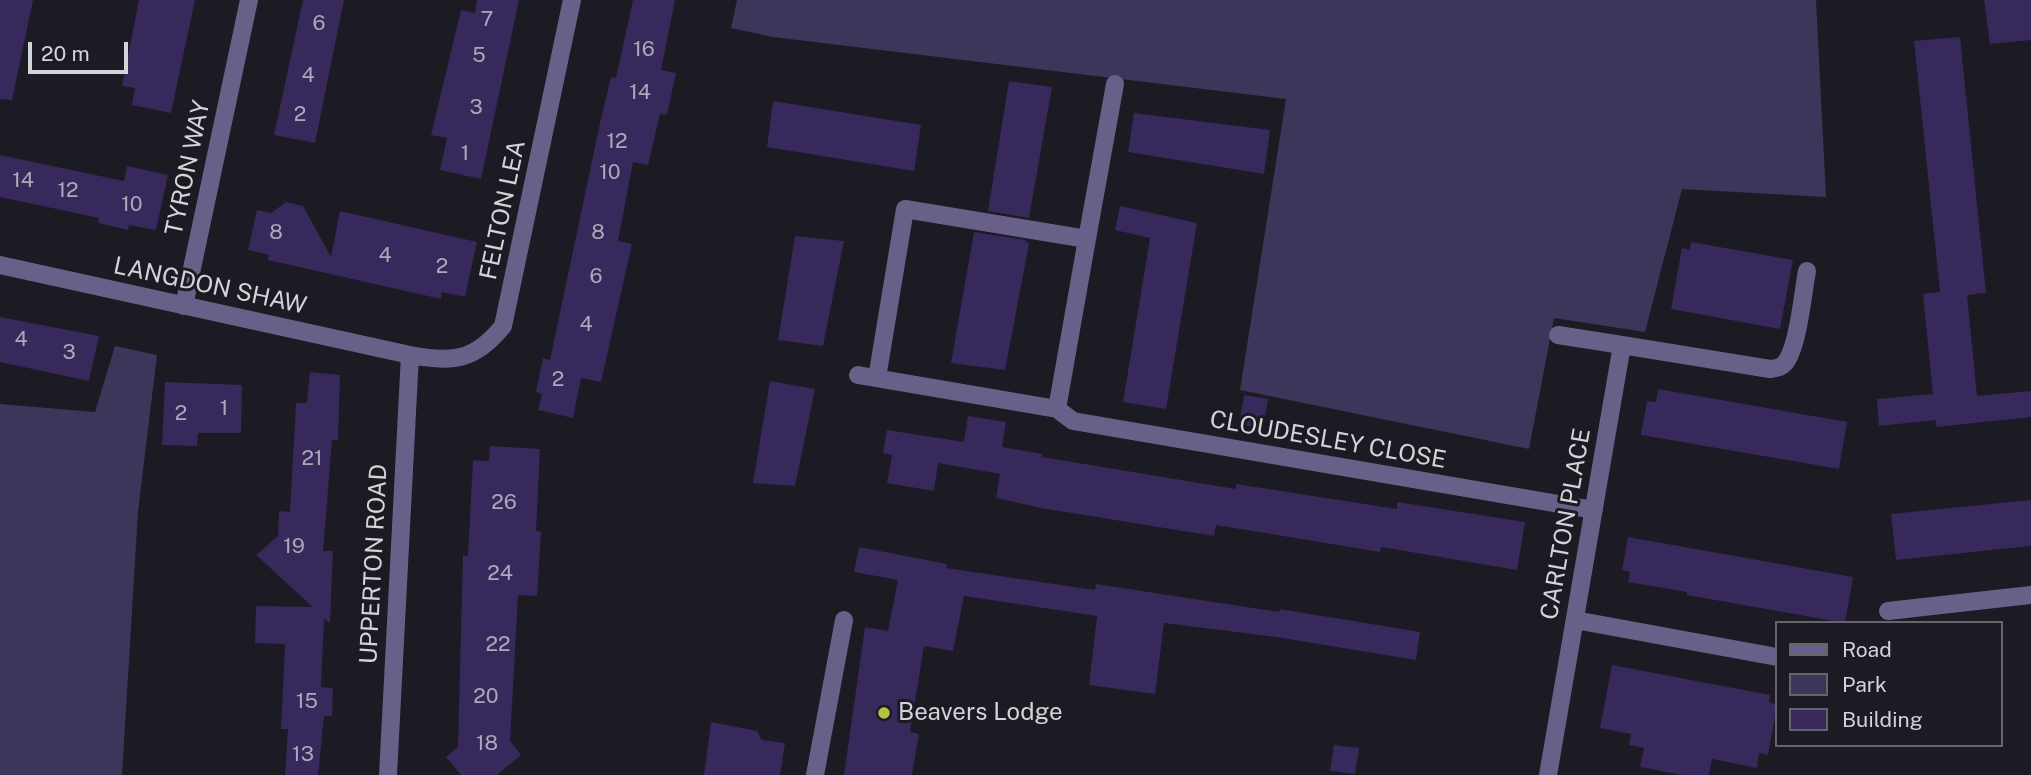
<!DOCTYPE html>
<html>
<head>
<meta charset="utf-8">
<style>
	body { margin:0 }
	#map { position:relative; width:2031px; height:775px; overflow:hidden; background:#1c1a22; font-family:"Public Sans",sans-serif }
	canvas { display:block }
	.legend { position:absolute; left:1775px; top:621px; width:228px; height:126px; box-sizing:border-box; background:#1c1a22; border:2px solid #65646b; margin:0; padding:9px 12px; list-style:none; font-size:21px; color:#d3d3d8 }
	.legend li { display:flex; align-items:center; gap:14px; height:35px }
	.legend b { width:35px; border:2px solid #65646b }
	.scale { position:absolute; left:28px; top:42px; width:100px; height:32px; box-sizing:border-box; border:4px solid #d3d3d8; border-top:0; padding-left:9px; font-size:21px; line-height:24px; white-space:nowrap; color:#d3d3d8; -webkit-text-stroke:5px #1c1a22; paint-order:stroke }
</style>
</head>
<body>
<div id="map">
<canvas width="2031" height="775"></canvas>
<ul class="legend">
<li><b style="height:9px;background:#69608a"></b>Road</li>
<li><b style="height:19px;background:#3e355b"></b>Park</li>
<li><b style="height:19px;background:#37295b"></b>Building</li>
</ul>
<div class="scale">20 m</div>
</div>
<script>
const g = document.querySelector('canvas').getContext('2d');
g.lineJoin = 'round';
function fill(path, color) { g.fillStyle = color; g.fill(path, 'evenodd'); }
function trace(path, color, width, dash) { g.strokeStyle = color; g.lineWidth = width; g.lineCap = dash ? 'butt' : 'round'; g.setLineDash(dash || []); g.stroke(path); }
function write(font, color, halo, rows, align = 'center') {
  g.font = font + ' "Public Sans",sans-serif'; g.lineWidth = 6; g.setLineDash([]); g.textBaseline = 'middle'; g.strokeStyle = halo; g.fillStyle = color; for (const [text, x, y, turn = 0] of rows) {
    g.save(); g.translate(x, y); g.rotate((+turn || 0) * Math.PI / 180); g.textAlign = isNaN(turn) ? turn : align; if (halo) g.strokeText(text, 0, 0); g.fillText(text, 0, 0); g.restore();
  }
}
const green = new Path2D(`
	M737,0H1816L1826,197L1682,189L1645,332L1554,318L1529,449L1240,390L1286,99L773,37L731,28Z
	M115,346L157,355L138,512L122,775H0V404L95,412Z`);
const building = new Path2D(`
	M0,0H33L12,100L0,99Z
	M139,0H195L171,113L132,105L135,88L122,86Z
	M303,0H344L315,143L274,135Z
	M477,0H519L481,179L440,170L447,138L431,135L461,10L475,13Z
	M633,0H675L661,70L676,73L667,115L660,114L648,165L633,162L618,241L632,244L601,382L581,378L573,418L538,410L542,394L536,392L543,358L550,360L600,123L611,77L616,78Z
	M1984,0H2031V40L1990,44Z
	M1960,37L1986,293L1967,295L1977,396L2031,391V417L1936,427V420L1879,426L1877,399L1933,394L1923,294L1940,292L1914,41Z
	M1009,81L1052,87L1029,218L988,211Z
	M773,101L921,125L914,171L767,147Z
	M1134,113L1270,130L1264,174L1128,152Z
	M0,155L124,181L127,166L168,175L156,230L129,225L128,230L98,223L99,218L0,197Z
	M286,202L303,206L331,257L340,211L477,242L465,297L442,292L441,299L268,260L269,255L248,250L257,210L271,213Z
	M1120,206L1197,223L1166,409L1123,402L1150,238L1115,230Z
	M974,232L1025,240L1029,244L1005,370L951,363Z
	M795,236L844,241L823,346L778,340Z
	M1691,242L1793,260L1780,329L1671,309L1682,248L1690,250Z
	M0,317L99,336L89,381L0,362Z
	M310,372L340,375L338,440H332L323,551H333L330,623L324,618L321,687L333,688L332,716H324L318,775H285L288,729H281L285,644L255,643L256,606L313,607L256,555L278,536L279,511L290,512L296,403H307Z
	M770,381L815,389L795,486L753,483Z
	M165,382L242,385L241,433H198L197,446L162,445Z
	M1658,389L1847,422L1839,469L1641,435L1647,401L1656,402Z
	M1244,395L1268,399L1263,429L1239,424Z
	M968,416L1006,422L1002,447L1042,454V457L1236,489V484L1397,509V502L1525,522L1517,570L1381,547L1380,552L1216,525L1214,536L1041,508L996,498L1000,474L938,463L934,491L887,483L892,455L883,453L887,430L964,442Z
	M490,446L540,449L536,531L541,532L537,596L518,595L510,741L521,755L497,775H461L446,757L458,747L463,555L468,556L473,460L489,461Z
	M2031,500V546L1896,560L1891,514Z
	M1628,537L1853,577L1845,623L1687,595V592L1628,582L1630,572L1622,570Z
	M859,547L947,564L946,568L1095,590L1096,584L1279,612L1280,609L1420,632L1416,660L1276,637L1164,623L1155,694L1089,685L1097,616L964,596L953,651L924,646L910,732L919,734L912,775H844L865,627L888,631L898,580L854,572Z
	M1612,665L1770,695L1769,702L1777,705L1768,755L1759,753L1757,768L1712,759L1709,775H1682L1640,767L1644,748L1629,745L1631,734L1600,728Z
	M711,722L757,731L762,740L785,743L780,775H704Z
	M1334,745L1359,748L1355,774L1330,771Z`);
const minor = new Path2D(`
	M0,265L410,355C452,363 475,361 503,326L572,0
	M184,306L249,0
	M1622,345L1770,369C1776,368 1781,368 1785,363C1798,348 1803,292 1807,271
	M858,375L1057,409L1073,421L1594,510
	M877,378L905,209L1087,239L1115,84
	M1057,409L1087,239
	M1888,611L2031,595
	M1575,620L1777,657
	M388,775L410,355
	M815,775L844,620
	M1548,775L1622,345L1558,335`);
const markers = [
	[884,713,7,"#b7c147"]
];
const numberNames = [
	["7",487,20],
	["6",319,24],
	["16",644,50],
	["5",479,56],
	["4",308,76],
	["14",640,93],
	["3",476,108],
	["2",300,115],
	["12",617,142],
	["1",465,154],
	["10",610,173],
	["14",23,181],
	["12",68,191],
	["10",132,205],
	["8",276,233],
	["8",598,233],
	["4",385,256],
	["2",442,267],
	["6",596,277],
	["4",586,325],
	["4",21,340],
	["3",69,353],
	["2",558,380],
	["1",224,409],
	["2",181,414],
	["21",312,459],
	["26",504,503],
	["19",294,547],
	["24",500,574],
	["22",498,645],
	["20",486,697],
	["15",307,702],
	["18",487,744],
	["13",303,755]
];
const streetNames = [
	["TYRON WAY",188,168,-78],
	["FELTON LEA",503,210,-78],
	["LANGDON SHAW",210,286,12],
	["CLOUDESLEY CLOSE",1328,440,10],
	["CARLTON PLACE",1566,524,-80],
	["UPPERTON ROAD",374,564,-87]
];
const poiNames = [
	["Beavers Lodge",898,713]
];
fill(green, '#3e355b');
fill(building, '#37295b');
trace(minor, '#69608a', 18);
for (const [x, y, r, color] of markers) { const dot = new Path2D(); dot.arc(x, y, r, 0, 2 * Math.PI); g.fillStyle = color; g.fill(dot); trace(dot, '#1c1a22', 2.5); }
write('21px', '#aca8b9', null, numberNames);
write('24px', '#d3d3d8', '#1c1a22', streetNames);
write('24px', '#d3d3d8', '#1c1a22', poiNames, 'left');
</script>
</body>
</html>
